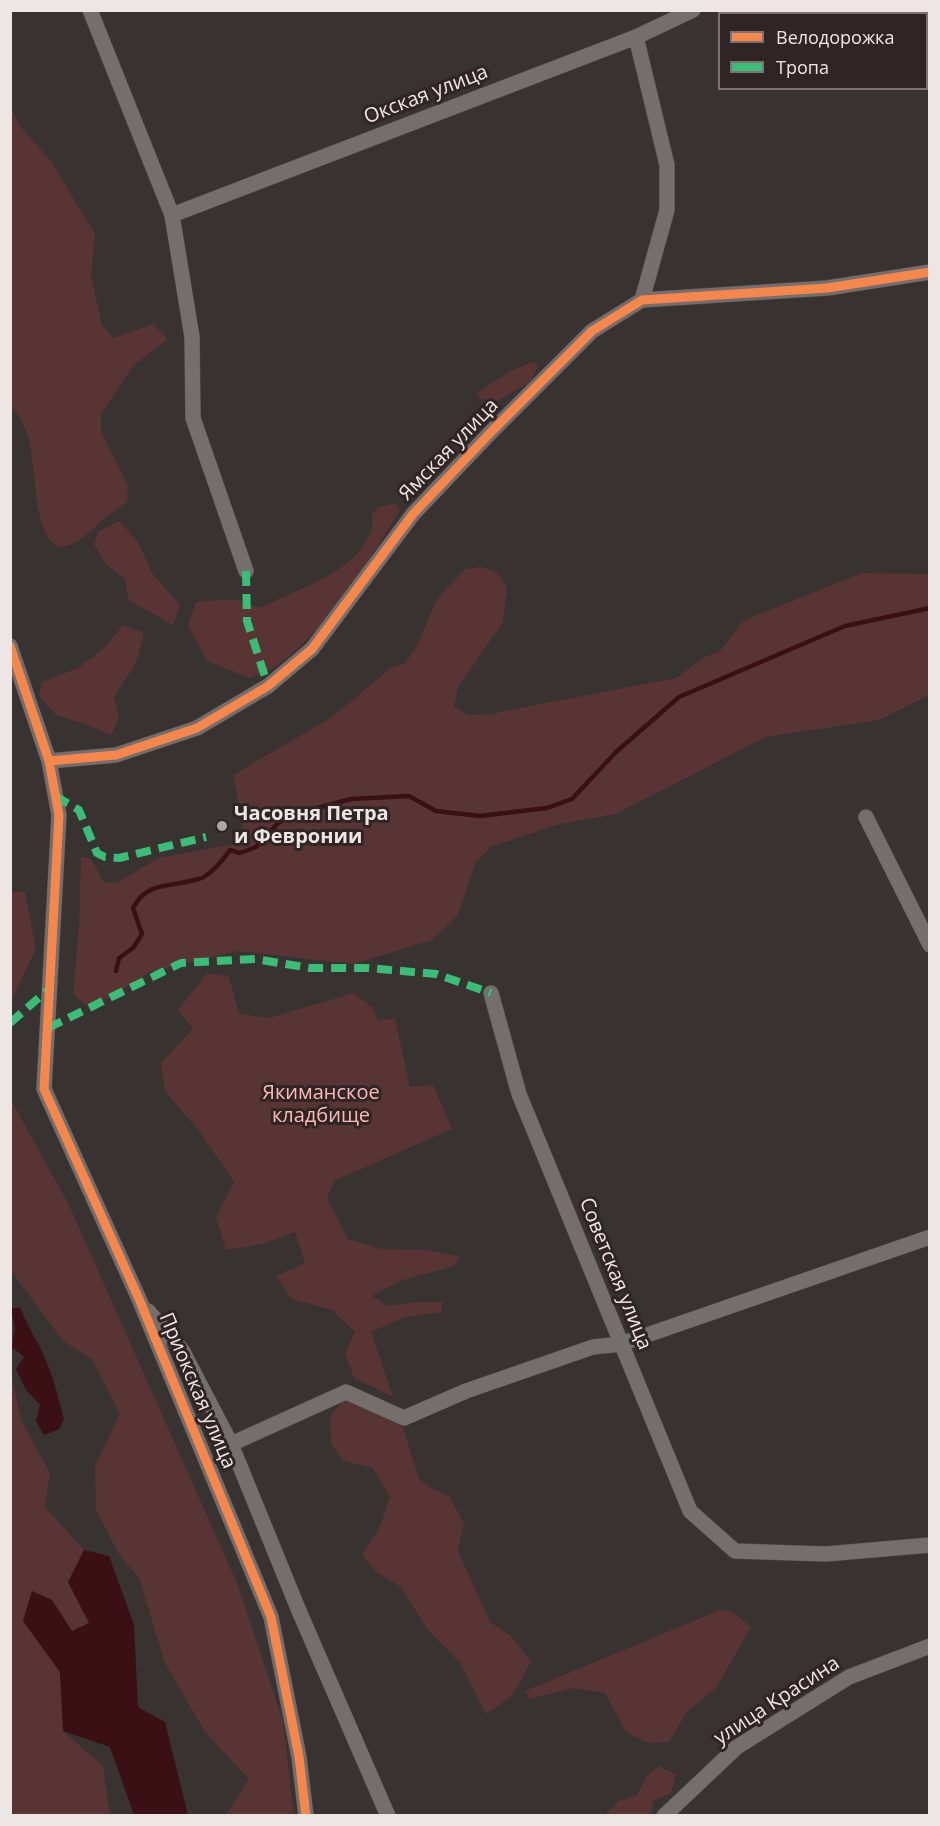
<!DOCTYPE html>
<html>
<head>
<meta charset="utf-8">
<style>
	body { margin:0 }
	#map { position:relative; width:940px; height:1826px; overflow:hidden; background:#383231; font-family:"Open Sans",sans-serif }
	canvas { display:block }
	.frame { position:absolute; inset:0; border:12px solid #eee6e5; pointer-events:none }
	.legend { position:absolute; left:718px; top:12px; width:210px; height:78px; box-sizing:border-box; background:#302525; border:2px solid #7c7272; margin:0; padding:8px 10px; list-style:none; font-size:18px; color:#eee6e5 }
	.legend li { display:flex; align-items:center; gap:12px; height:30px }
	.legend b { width:30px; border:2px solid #7c7272 }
</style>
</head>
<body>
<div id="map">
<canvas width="940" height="1826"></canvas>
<div class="frame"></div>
<ul class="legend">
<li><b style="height:8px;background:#f5874c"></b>Велодорожка</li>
<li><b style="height:8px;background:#3abd76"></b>Тропа</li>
</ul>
</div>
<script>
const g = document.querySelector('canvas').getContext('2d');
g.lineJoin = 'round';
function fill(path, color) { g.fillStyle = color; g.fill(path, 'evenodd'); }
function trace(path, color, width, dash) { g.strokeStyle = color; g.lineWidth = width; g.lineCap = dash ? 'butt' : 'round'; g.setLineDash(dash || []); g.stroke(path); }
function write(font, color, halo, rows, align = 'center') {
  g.font = font + ' "Open Sans",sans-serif'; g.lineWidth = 6; g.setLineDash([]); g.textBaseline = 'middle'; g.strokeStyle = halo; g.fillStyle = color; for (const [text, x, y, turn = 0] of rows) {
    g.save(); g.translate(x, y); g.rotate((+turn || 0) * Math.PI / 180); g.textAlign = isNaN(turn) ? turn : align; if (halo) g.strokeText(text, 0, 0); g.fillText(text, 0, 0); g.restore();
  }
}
const green = new Path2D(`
	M10,104L19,125L51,161L95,234L91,276L102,325L113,338L153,324L168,339L133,366L101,414V432L128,486L127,502C119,508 110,513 103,520C88,533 78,546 57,547C22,516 47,441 11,407Z
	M530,363H535L538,366L531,381L498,401L480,399L477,393L510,371Z
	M394,503L400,510C368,563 329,627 279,664C270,671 259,674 250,678L207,661L188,625L196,602L234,599L261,608C297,588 354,574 371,532C373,527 372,519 372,514L377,508Z
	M119,521L138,542L152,573L180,605L173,625L128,600L126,580L106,564L94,545L98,532Z
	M481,567L498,573L507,588L503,622L458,687L454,706L468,715H484L676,678L703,658L720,651L742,622L757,615L862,573L929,574V695L879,720L766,737L616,814L559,824L490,847L475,864L458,915L432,940L353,964L238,951L150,972L103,1001L85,1005L73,993L79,928L81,856L91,859L104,882L117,883L158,858L246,842L233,775L332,717L391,668L405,663L416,648L437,599L465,569Z
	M123,625L144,633L136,663L114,697L119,718L111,735L85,724L56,715L39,696L42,682L78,668L105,647Z
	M11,892H25L36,949L11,1001Z
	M207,973L229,977L239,1014L269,1018L354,993L373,1008L378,1021L395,1018L410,1087L433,1085L452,1129L334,1181L327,1198L348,1239L382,1249L429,1250L461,1257L454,1266L403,1280L372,1296L388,1306L418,1302H443L441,1312L403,1318L371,1332L393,1397L354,1378L345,1353L355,1332L332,1310L292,1299L276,1276L305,1263L295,1232L263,1244L226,1250L216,1217L234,1182L199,1131L165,1091L161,1063L193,1029L178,1010Z
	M11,1100L69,1205L237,1583L283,1721L294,1815H226L249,1779L205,1732L165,1663L139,1578L119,1554L96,1510L95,1466L120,1414L92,1359L63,1341L11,1271Z
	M10,1366L21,1420L50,1473L45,1507L84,1550L68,1582L90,1623L72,1631L52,1600L32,1591L23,1621L60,1672L63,1731L103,1766L110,1815H11Z
	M345,1399L403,1427L419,1479L433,1489L449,1496L464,1524L458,1551L490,1622L512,1637L531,1662L512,1696L486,1714L461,1664L427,1629L401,1587L376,1572L362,1554L380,1527L390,1497L373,1468L344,1461L331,1444L330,1416Z
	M720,1610L733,1612L751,1627L716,1688L687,1712L669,1742L648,1743L626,1732L605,1693L574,1688L530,1699L525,1691Z
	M659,1766L676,1775L671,1793L653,1801L651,1815H605L619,1801L637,1795L646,1777Z`);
const water = new Path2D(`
	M20,1307C28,1328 41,1346 49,1368C55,1384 59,1402 64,1419L59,1429L44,1435L36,1421L40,1405L26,1390L16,1369L24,1357L12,1347L15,1328L11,1309Z
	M84,1550L109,1556L134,1625L138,1707L165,1722L188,1815H134L110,1747L63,1731L60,1672L23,1621L32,1591L52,1600L72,1631L89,1623L68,1582Z`);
const stream = new Path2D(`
	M116,971L119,958L133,948L142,934L133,908C146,883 166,887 190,881C194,880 201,879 204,877C215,870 223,860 230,850L240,853L256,847L278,823L298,813L351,799L409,796L436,811L480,816L547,808L572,799L616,752L679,697L845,626L930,608`);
const minor = new Path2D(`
	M90,10L172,215L192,337L193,418L246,571
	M636,37L667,165V210L642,300
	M172,215L636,37L693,10
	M10,646L49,761L59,815L44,1089L139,1299L271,1617L299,1757L306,1816
	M49,761L116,755L197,728L268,686L312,649L413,514L492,431L592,331L642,300L827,288L930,272
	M866,817L930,945
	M491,993L519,1094L690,1511L735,1551L826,1554L930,1545
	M148,1311L182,1350L231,1444L299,1611L388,1816
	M231,1444L346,1392L404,1418L466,1391L593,1347L621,1344L930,1237
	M664,1816L737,1747L849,1677L930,1646`);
const quiet = new Path2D(`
	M246,571L247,621L268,686
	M55,796L79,810L97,853L105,857L119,858L206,837
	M10,1023L50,988
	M48,1028L181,963L255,959L310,968H368L436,974L491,993`);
const cycleway = new Path2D(`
	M10,646L49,761L59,815L44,1089L139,1299L271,1617L299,1757L306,1816
	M49,761L116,755L197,728L268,686L312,649L413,514L492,431L592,331L642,300L827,288L930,272`);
const markers = [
	[222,826,6,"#aea7a6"]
];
const streetNames = [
	["Окская улица",426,95,-21],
	["Ямская улица",449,450,-46],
	["Советская улица",615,1274,68],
	["Приокская улица",197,1391,67],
	["улица Красина",777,1701,-33]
];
const poiNames = [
	["Часовня Петра",234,814],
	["и Февронии",234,837]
];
const parkNames = [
	["Якиманское",321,1093],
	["кладбище",321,1116]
];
fill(green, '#593434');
fill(water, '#3b1014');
trace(stream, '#3b1014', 4.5);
trace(minor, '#554f4f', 16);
trace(minor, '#746e6d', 15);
trace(quiet, '#3abd76', 8, [15, 8]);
trace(cycleway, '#f5874c', 9);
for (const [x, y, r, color] of markers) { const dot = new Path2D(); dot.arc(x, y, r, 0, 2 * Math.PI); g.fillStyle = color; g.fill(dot); trace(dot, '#302525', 2); }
write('20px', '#eee6e5', '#302525', streetNames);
write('bold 20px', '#eee6e5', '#302525', poiNames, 'left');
write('20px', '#feb8b8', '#302525', parkNames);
</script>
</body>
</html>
